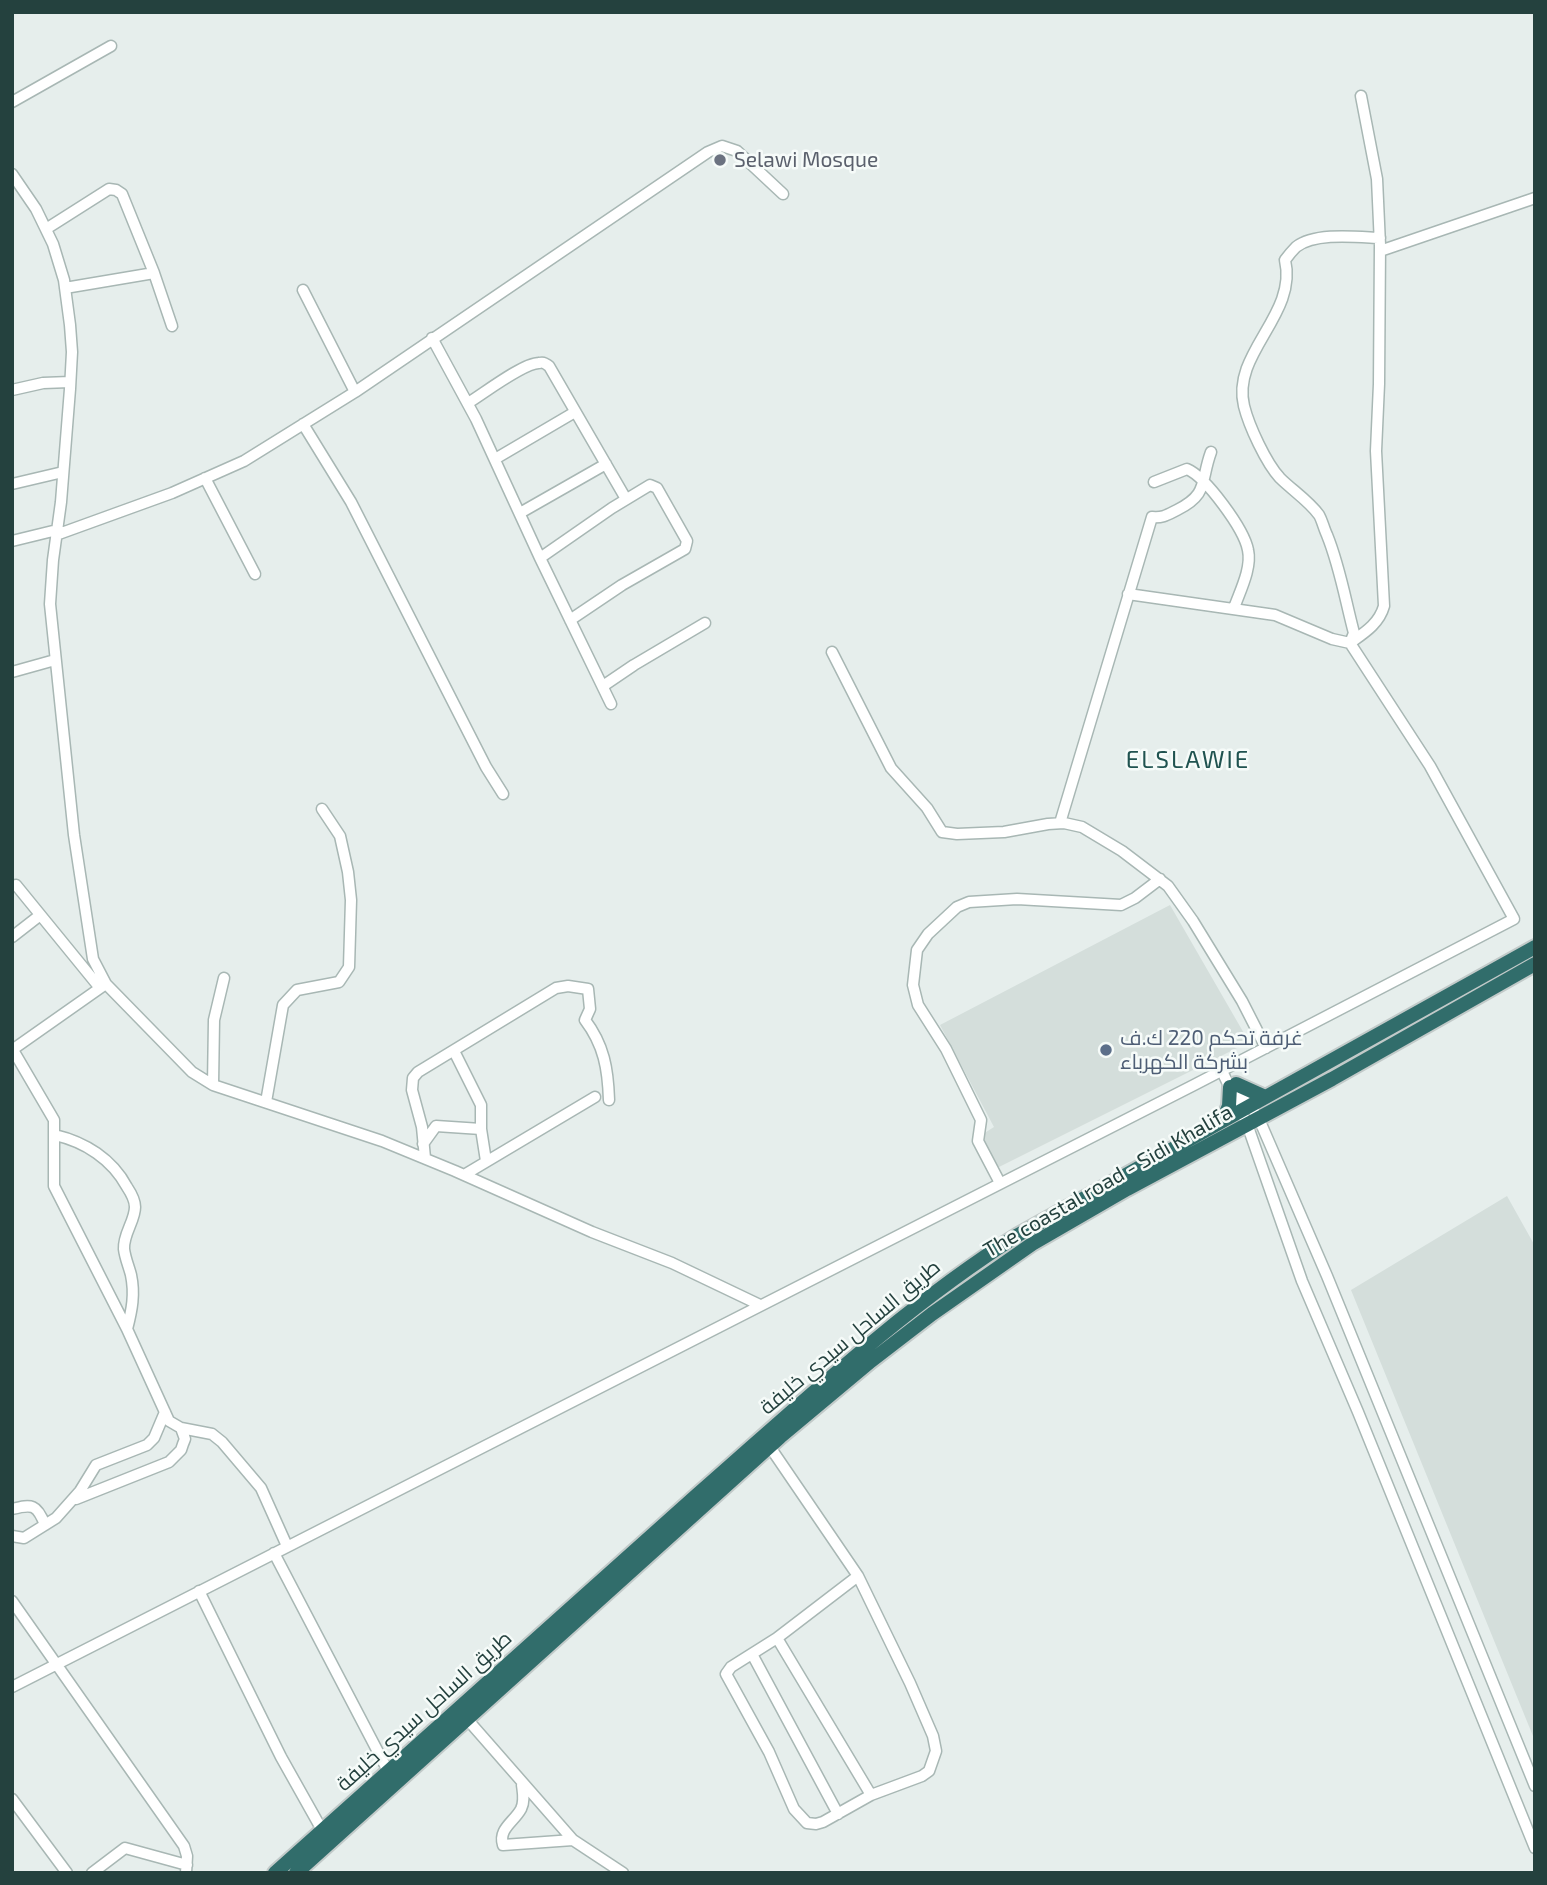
<!DOCTYPE html>
<html>
<head>
<meta charset="utf-8">
<style>
	body { margin:0 }
	#map { position:relative; width:1547px; height:1885px; overflow:hidden; background:#e6eeec; font-family:"Exo 2",sans-serif }
	canvas { display:block }
	.frame { position:absolute; inset:0; border:14px solid #24413e; pointer-events:none }
</style>
</head>
<body>
<div id="map">
<canvas width="1547" height="1885"></canvas>
<div class="frame"></div>
</div>
<script>
const g = document.querySelector('canvas').getContext('2d');
g.lineJoin = 'round';
function fill(path, color) { g.fillStyle = color; g.fill(path, 'evenodd'); }
function trace(path, color, width, dash) { g.strokeStyle = color; g.lineWidth = width; g.lineCap = dash ? 'butt' : 'round'; g.setLineDash(dash || []); g.stroke(path); }
function write(font, color, halo, rows, align = 'center') {
  g.font = font + ' "Exo 2",Cairo,sans-serif'; g.lineWidth = 5; g.setLineDash([]); g.textBaseline = 'middle'; g.strokeStyle = halo; g.fillStyle = color; for (const [text, x, y, turn = 0] of rows) {
    g.save(); g.translate(x, y); g.rotate((+turn || 0) * Math.PI / 180); g.textAlign = isNaN(turn) ? turn : align; if (halo) g.strokeText(text, 0, 0); g.fillText(text, 0, 0); g.restore();
  }
}
const built = new Path2D(`
	M1170,905L1249,1042L995,1169L978,1137L994,1127L940,1025Z
	M1507,1196L1535,1246V1741L1351,1290Z`);
const minor = new Path2D(`
	M12,102L111,46
	M12,174L36,209L53,244L64,280L70,325L72,352L70,389L61,502L53,560L50,604L74,835L93,959L106,984L192,1072L213,1085L382,1141L455,1171L592,1232L672,1263L760,1305
	M46,229L109,189L116,190L122,194L154,273L172,326
	M1380,251L1535,198
	M65,288L154,273
	M303,290L355,392
	M432,338L476,419L540,558L611,704
	M12,390L43,383L70,382
	M468,403C483,394 523,363 539,363C544,362 544,363 549,366L626,499
	M303,424L351,502L486,767L503,794
	M495,459L575,412
	M205,478L255,574
	M1154,482L1187,469C1206,477 1244,529 1248,550C1252,568 1240,591 1234,608
	M12,484L63,472
	M520,513L606,464
	M56,535L172,493L244,461L355,392L708,152L722,146L737,151L783,194
	M12,541L57,530
	M540,558L612,508L650,485L657,488L687,541L685,549L622,585L570,620
	M1128,594L1275,615L1332,639L1350,643C1364,633 1379,624 1384,606L1376,451L1379,384L1380,245L1377,179L1361,96
	M1350,643L1354,633C1345,599 1340,567 1327,535C1324,529 1322,520 1319,515C1309,501 1292,490 1280,478C1266,463 1249,426 1244,406C1231,353 1298,315 1285,260C1288,256 1292,251 1296,247C1315,232 1357,237 1380,238
	M832,652L891,768L927,808L942,832L957,834L1004,832L1048,824L1064,823L1082,827L1122,851L1168,886L1193,921L1242,1001L1266,1048
	M12,672L55,660
	M603,686L634,665L705,623
	M1060,823L1152,517C1163,518 1167,515 1177,510C1209,494 1200,482 1211,452
	M16,885L100,988
	M12,937L39,916
	M12,1050L103,986
	M13,1050L54,1120V1186L127,1329L169,1421L181,1428L212,1434L222,1442L261,1488L287,1546
	M454,1051L481,1105V1129
	M1221,1069L1247,1124L1302,1281L1358,1412L1535,1848
	M213,1085L214,1020L224,978
	M1238,1087L1259,1119L1327,1276L1535,1786
	M266,1102L283,1005L297,990L339,982L349,967L351,900L348,872L340,836L322,809
	M55,1135C85,1142 112,1159 127,1187C131,1193 135,1200 135,1207C135,1221 123,1234 124,1249C125,1258 129,1267 131,1275C135,1294 132,1310 127,1329
	M423,1144L436,1126L481,1129L486,1161
	M425,1158L422,1127L412,1090L413,1078L418,1072L556,988L568,986L588,989L590,1009L585,1020C604,1045 608,1069 609,1100
	M464,1175L595,1097
	M1000,1183L978,1141L981,1120L946,1049L918,1005L913,985L917,950L928,934L957,907L969,902L1017,899L1121,905L1135,898L1160,879
	M770,1447L858,1576L910,1683L933,1736L936,1751L929,1771L922,1776L871,1795L823,1822L816,1824L807,1823L794,1809L769,1752L726,1674L731,1667L777,1638L858,1576
	M76,1499L169,1462L181,1450L183,1444L185,1439L181,1428
	M12,1509C32,1504 37,1504 45,1525
	M12,1536L24,1538L56,1518L80,1491L96,1465L147,1445L154,1438L165,1412
	M274,1553L388,1771
	M199,1591L281,1757L322,1830
	M12,1601L184,1846L187,1856L186,1873
	M777,1638L871,1795
	M752,1654L838,1814
	M12,1687L1194,1085L1514,919L1430,766L1350,643
	M467,1719L573,1840L623,1873
	M522,1785C523,1793 525,1801 521,1809C514,1822 498,1829 503,1845L573,1840
	M12,1799L67,1873
	M92,1873L125,1848L187,1865`);
const highway = new Path2D(`
	M1236,1084L1265,1097
	M1223,1120L1229,1106L1230,1087
	M275,1873C416,1747 556,1620 697,1495C801,1404 901,1309 1018,1235L1535,947
	M296,1873L780,1437L871,1361L932,1314L1032,1244L1127,1189L1332,1079L1535,964`);
const markers = [
	[720,160,7,"#6b7280"],
	[1106,1050,7,"#5c6f8a"]
];
const worshipNames = [
	["Selawi Mosque",734,160]
];
const serviceNames = [
	["غرفة تحكم 220 ك.ف",1120,1038],
	["بشركة الكهرباء",1120,1062]
];
const streetNames = [
	["The coastal road - Sidi Khalifa",1108,1181,-30],
	["طريق الساحل سيدي خليفة",850,1337,-40],
	["طريق الساحل سيدي خليفة",424,1711,-42]
];
const quarterNames = [
	["ELSLAWIE",1188,760]
];
fill(built, '#d4dedb');
trace(minor, '#a8b7b4', 13);
trace(highway, '#c2cac9', 18);
trace(minor, '#fff', 10);
trace(highway, '#316d6b', 14);
for (const [x, y, r, color] of markers) { const dot = new Path2D(); dot.arc(x, y, r, 0, 2 * Math.PI); g.fillStyle = color; g.fill(dot); trace(dot, '#f6fbf9', 2.5); }
write('21px', '#5b616d', '#f6fbf9', worshipNames, 'left');
write('21px', '#4e5e75', '#f6fbf9', serviceNames, 'left');
write('21px', '#24413e', '#f6fbf9', streetNames);
g.letterSpacing = '2px';
write('24px', '#205350', '#f6fbf9', quarterNames);
g.letterSpacing = '0px';
</script>
</body>
</html>
